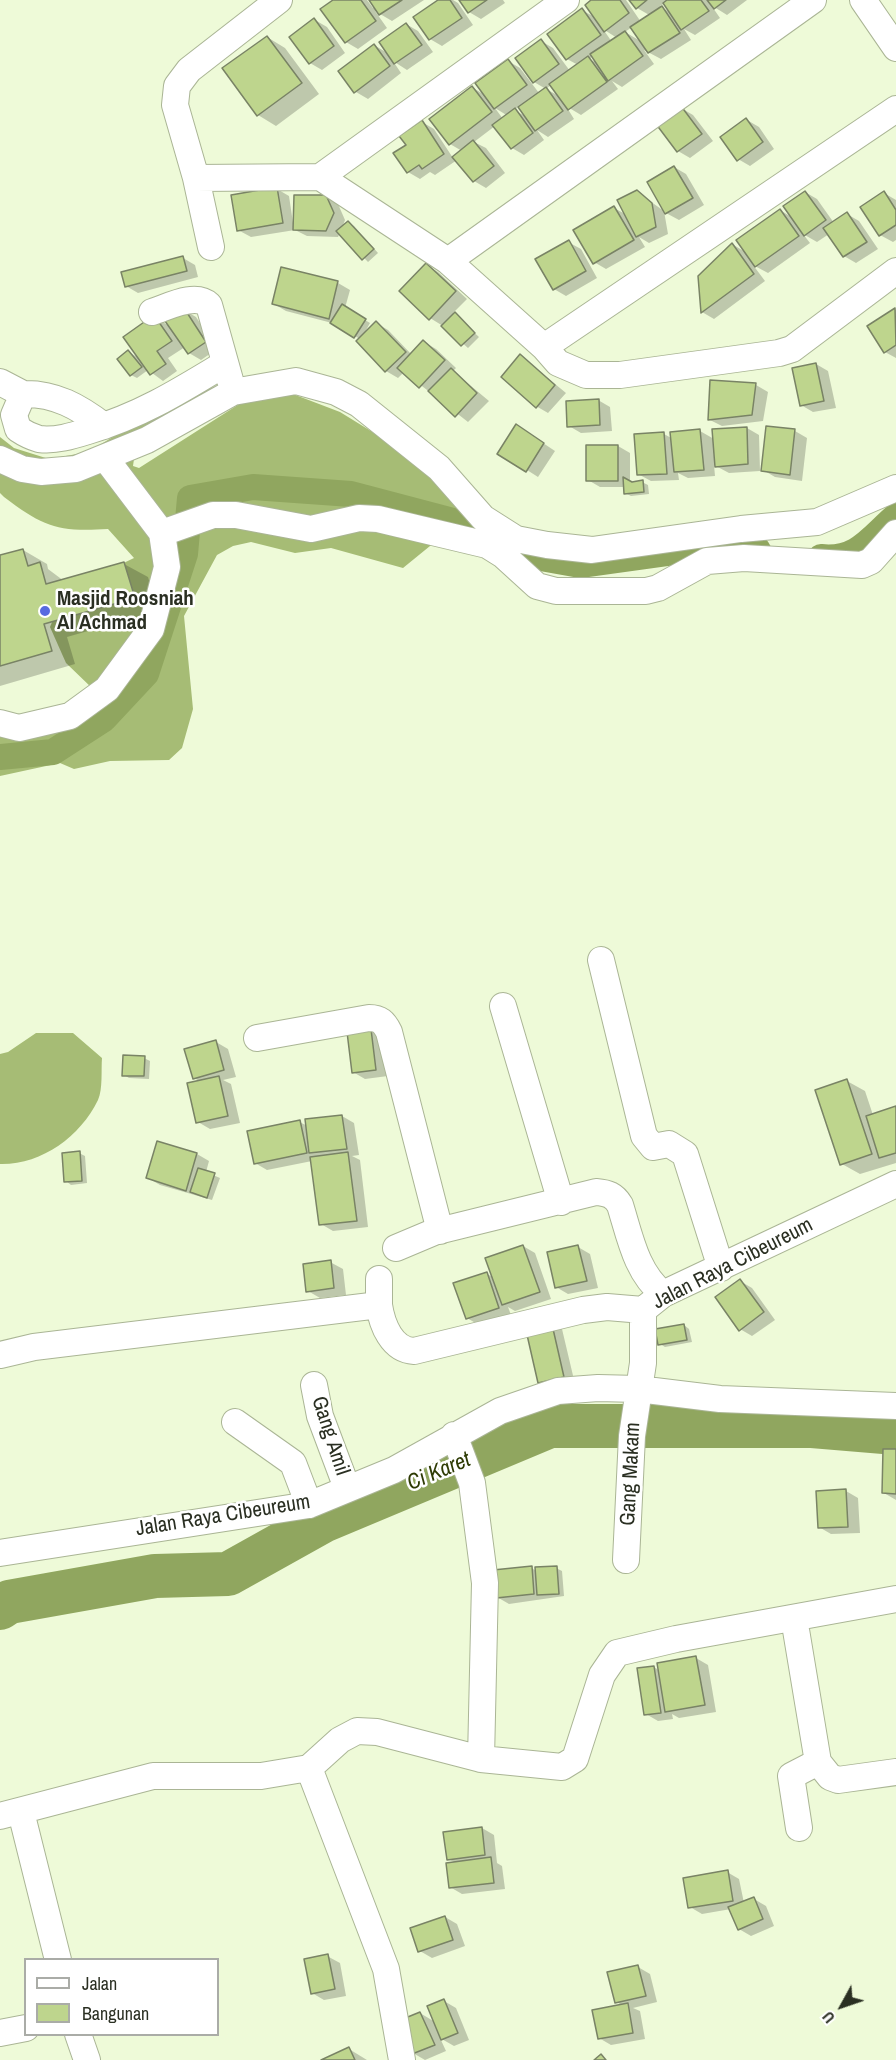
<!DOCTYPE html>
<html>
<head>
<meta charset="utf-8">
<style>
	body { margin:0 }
	#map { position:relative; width:896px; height:2060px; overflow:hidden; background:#eefad8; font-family:"Archivo Narrow",sans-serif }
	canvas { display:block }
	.legend { position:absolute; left:24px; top:1958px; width:195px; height:78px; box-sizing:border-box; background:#fff; border:2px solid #aaaca7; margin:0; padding:8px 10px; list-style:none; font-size:18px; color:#2a2f22 }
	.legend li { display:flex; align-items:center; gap:12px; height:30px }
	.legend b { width:30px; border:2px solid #aaaca7 }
	.north { position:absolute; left:812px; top:1976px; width:60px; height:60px; -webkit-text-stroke:4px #fff; paint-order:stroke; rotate:230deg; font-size:16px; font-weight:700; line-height:24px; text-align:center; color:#2a2f22 }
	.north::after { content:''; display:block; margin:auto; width:21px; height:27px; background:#2a2f22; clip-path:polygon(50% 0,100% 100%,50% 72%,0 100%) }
</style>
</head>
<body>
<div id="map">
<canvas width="896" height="2060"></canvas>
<ul class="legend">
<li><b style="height:8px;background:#fff"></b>Jalan</li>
<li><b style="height:16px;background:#bed58d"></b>Bangunan</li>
</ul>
<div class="north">U</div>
</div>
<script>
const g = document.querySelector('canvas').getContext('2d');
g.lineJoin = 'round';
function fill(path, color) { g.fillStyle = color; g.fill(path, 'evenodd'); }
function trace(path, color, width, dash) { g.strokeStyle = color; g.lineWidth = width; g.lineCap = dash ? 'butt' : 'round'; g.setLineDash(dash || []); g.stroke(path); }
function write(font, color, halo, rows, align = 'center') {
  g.font = font + ' "Archivo Narrow",sans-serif'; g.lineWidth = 5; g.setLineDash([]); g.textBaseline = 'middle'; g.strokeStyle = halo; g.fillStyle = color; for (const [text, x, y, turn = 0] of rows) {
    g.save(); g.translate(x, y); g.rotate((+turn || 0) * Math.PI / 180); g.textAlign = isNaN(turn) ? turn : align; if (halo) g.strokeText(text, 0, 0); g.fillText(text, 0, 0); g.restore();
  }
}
const forest = new Path2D(`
	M285,391L340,412L405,452L456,501L457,524L403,568L331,548L295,553L251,542L233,546L217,555L184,616L193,709L182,748L169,760L110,761L74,769L60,763L0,776V733H32L93,689L66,663L50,627L65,591L134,558L108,529C57,532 44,527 4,497L0,493V437L14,448L49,459L88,452L121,432L168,409L175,412L179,420L134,459L133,466L139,468L244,401Z
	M36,1033H73L102,1058C101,1070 103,1089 98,1100C80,1137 41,1165 0,1164V1054L8,1052Z`);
const shadow = new Path2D(`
	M336,0H367L373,8L375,7L371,0H424L392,21L375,11L387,28L358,49L346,42Z
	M441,0H453L458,3L473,25L442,46L430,39Z
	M461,0H503L505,3L481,19L469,12Z
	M594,0H626L641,22L651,16L637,8L631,0H747L727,15L711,5L720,18L695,35L684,29L691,40L661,59L644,50L654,64L622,87L612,81L618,89L581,115L566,106L574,119L548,137L537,130L544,140L524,155L512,148L495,126L474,142L486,148L505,173L486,188L474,181L457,160L435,175L430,172L420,179L408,172V145L422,122L434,129L453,158L462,151L450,144L473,88L485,95L508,61L520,68L539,93L546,89L534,82L541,41L553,48L570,71L578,65L567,59L582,10L596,18ZM665,3L672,14L660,6ZM632,27L642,42L625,32ZM603,29L617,38L612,42ZM593,56L599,64L589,59ZM552,84L561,97L546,89ZM519,106L527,117L514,110ZM495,108L508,116L503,119Z
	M315,20L327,27L345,53L322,70L310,63Z
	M406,24L418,31L433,52L407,70L393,61L401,73L368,99L356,92L374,45L389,54Z
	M267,37L285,48L319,94L276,126L258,115Z
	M681,108L693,115L713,141L690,158L678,151Z
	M747,120L759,127L774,149L750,166L738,159Z
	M674,167L686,174L704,205L679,220L666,213Z
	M277,189L289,196L293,223L326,196L338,204L345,220L342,228L348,222L354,226L378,253L368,262L340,233L338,237L307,236L295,230L251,237L238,230Z
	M637,192L664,211L668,234L649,243L639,237L645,247L606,269L594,262L614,208L627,215Z
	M805,192L817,199L834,223L847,214L859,221L878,249L856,263L844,256L829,234L817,242L803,234L810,243L768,273L753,265L765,281L714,319L702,312L732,244L747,253L780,210L793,218Z
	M884,193L896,200V240L893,242L880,235Z
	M568,242L581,249L597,278L566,296L554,289Z
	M183,258L195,265L198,277L138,293L126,286Z
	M426,265L438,272L467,299L453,313L479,337L468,348L443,326L430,318Z
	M282,269L338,283L350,290L345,308L370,323L364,334L376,323L388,330L412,355L424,342L436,349L456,368L453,371L489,401L468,422L404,372L398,378L386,371L358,341L360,339L332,323L286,311L274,304Z
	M184,310L196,317L217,349L201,360L189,353L185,347L168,358L177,371L163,381L148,370L137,378L131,375L129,352L140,359L154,317L171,327Z
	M895,310H896V358L885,352L869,326Z
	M521,356L566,393L548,413L536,406Z
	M816,364L828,371L836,408L813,412L801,405Z
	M756,385L768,392L763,421L722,426L710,420Z
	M598,400L610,407L612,431L581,433L569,426Z
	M747,428L759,435L760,471L729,473L714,465L715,476L688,478L678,473L679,480L651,481L638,474L664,434L673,439L700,431L714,439Z
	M767,428L795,431L807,438L802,481L775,477L763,470Z
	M528,433L555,451L538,477L527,470Z
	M618,446L630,453V482H642L648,485L649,494L631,496L625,493V487H600L588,480Z
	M23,550L47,564L48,569L64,581L124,564L148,577L158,611L67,637L75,664L0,686V557Z
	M371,1031L383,1038L388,1076L365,1079L353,1072Z
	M216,1042L228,1049L236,1077L223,1080L231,1084L240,1123L210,1129L198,1122L201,1082L194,1078Z
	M144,1058L150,1061L149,1079L129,1078L124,1075Z
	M847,1081L865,1091L873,1115L896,1108V1163L860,1174L842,1164Z
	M342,1116L354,1123L359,1155L352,1156L360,1160L368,1227L333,1231L321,1224L312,1161L267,1170L255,1163L299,1122L308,1126Z
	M79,1153L85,1156L87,1183L71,1185L66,1181Z
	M197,1154L209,1161L206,1172L220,1178L212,1200L160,1185L148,1178Z
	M523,1246L535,1253L551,1299L515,1311L508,1307L511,1315L479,1325L467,1318L487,1274L493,1277Z
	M578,1247L590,1254L598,1288L568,1294L556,1287Z
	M330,1262L343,1269L346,1295L320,1298L308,1291Z
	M740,1281L752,1288L775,1320L752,1336L740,1329Z
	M550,1322L562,1329L575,1384L552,1389L540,1382Z
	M684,1325L689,1329L692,1342L665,1347L660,1344Z
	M896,1451V1500L884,1493Z
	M846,1491L858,1498L860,1533L831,1534L819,1527Z
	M531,1568L537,1571L556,1568L562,1571L564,1596L509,1604L497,1597Z
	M696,1658L708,1665L716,1712L679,1718L672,1714L673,1719L658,1721L646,1714L654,1667L660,1671Z
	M482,1828L494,1835L497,1863L502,1866L505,1889L462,1894L450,1887L456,1863L448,1859Z
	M727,1872L739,1879L744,1903L754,1899L766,1906L774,1926L751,1936L739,1929L731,1909L702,1914L690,1907Z
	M445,1917L457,1924L465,1946L432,1958L420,1951Z
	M327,1956L340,1963L346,1996L324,2000L312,1993Z
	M638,1967L650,1974L657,2002L633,2008L640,2011L645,2039L611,2045L599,2038L622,2005L616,2002Z
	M444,2001L456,2008L469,2040L454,2046L440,2038L446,2051L425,2060L413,2053L420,2013L435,2022Z
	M349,2049L367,2060H324Z`);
const canal = new Path2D(`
	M821,557C858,561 871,537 896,516
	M0,757L53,752L104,719L146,674L185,554L190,498L253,487L351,494L476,527L535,557L580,565L717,546L758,550`);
const river = new Path2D(`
	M0,1608L9,1602L155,1576L228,1574L323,1521L550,1426H812L896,1433`);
const building = new Path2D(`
	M333,0H361L376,21L345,43L320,9Z
	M369,0H402L379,15Z
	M438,0H450L462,18L429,40L413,17Z
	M459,0H487L468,13Z
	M591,0H620L629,13L604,32L585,5Z
	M629,0H647L636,9Z
	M667,0H701L709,11L681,30L663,3Z
	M707,0H726L714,9Z
	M662,6L680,33L648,53L630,27Z
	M582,8L601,35L566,60L547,34Z
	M314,18L334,46L309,64L289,37Z
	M406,23L422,45L394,64L379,42Z
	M625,31L643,56L608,81L590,54Z
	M267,36L302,83L257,116L222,68Z
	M541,39L559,64L533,83L515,58Z
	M374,44L390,66L354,93L338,71Z
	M588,56L607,82L568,110L549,84Z
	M508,59L527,85L494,109L475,83Z
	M472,86L492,112L449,145L429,119Z
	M546,87L563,111L535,131L518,107Z
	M681,106L702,134L677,152L656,124Z
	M515,108L533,133L511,149L492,125Z
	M746,118L763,142L737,161L720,137Z
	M422,120L444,154L422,169L419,165L407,173L393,153L406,145L399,136Z
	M473,140L494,166L473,182L452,157Z
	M674,166L693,198L665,214L647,182Z
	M277,187L283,223L237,231L231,195Z
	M637,190L652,203L656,227L636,237L617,200Z
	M805,191L826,220L804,236L783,206Z
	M884,191L896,210V225L879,236L860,207Z
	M294,195H326L334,213L326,231L293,230Z
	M614,206L634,240L593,264L573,230Z
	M780,209L799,236L755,267L736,240Z
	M847,212L867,242L843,257L823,228Z
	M348,221L374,249L362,260L336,231Z
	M569,240L586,271L553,290L535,259Z
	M732,243L754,274L701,313L698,276Z
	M183,256L187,271L125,287L121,272Z
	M426,263L456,291L429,320L399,291Z
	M281,267L338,281L329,319L272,304Z
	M342,304L366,319L354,338L330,323Z
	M184,308L206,342L188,354L165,321Z
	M895,308L896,345L884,353L867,326Z
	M455,312L475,333L461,346L441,326Z
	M154,315L172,341L157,351L166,364L150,375L123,337Z
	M376,321L406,352L385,372L356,341Z
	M423,340L445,360L419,388L397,368Z
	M128,350L142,367L130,376L117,359Z
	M520,354L555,385L536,408L501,377Z
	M816,363L824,401L800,406L792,368Z
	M451,368L477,393L455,417L428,391Z
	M710,380L756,383L752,415L708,420Z
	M599,399L600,425L567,427L566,401Z
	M516,424L544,443L526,472L497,454Z
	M766,426L795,429L790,475L761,471Z
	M747,427L748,464L715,467L712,429Z
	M700,429L704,470L674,472L670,432Z
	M664,432L667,474L637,475L634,434Z
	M586,445H618V481H586Z
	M623,477L632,482L643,480L644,492L624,494Z
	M23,549L28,566L40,562L46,584L124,562L135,598L44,624L52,651L0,666V555Z
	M371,1029L376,1070L352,1073L347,1032Z
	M216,1040L224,1070L193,1079L184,1049Z
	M123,1055L145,1056L144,1076H122Z
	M219,1076L228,1116L196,1123L187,1083Z
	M847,1079L872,1154L840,1165L815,1090Z
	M896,1106V1153L879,1158L866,1116Z
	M342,1115L347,1149L309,1153L305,1119Z
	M300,1120L307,1153L254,1164L247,1131Z
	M157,1141L197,1153L186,1191L146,1178Z
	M80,1151L82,1181L64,1182L62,1153Z
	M348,1152L357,1221L319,1225L310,1157Z
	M198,1168L215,1173L207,1198L190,1192Z
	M523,1245L540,1292L502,1305L485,1258Z
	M578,1245L587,1281L555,1288L547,1252Z
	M331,1260L334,1288L306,1292L303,1264Z
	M487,1272L499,1308L466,1319L453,1283Z
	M740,1279L764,1312L739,1331L715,1297Z
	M551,1320L564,1377L538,1383L525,1326Z
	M684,1324L687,1340L658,1345L655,1329Z
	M883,1449H896V1494L882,1493Z
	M846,1489L848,1527L818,1528L816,1491Z
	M532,1566L534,1594L496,1598L493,1570Z
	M557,1566L559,1594L537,1595L535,1567Z
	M696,1656L705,1705L665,1712L657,1663Z
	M654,1666L661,1713L644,1715L637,1668Z
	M482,1827L485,1855L447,1860L443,1832Z
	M491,1857L494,1883L449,1888L446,1863Z
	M728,1870L733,1901L688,1908L683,1878Z
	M754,1897L763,1919L738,1930L728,1907Z
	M445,1916L453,1940L418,1952L410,1928Z
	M328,1954L335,1989L311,1994L304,1959Z
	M638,1965L646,1996L615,2003L607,1972Z
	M444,1999L458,2033L441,2040L427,2006Z
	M628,2003L633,2033L598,2039L592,2010Z
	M420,2012L435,2045L412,2054L398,2021Z
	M349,2047L355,2060H321Z
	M601,2054L606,2060H594Z`);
const minor = new Path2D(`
	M863,0L896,48
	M320,177L566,0
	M196,178L320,177L448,261L544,347L558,363L586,375H620L779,353L792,349L896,271
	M211,247L196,178L175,105L177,86L189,70L279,0
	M448,261L813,0
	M152,312C168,307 195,292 209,305L230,380
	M544,347L896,109
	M0,382L23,394
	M104,426C79,407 55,393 23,394L14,415L18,429C24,433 32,437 39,439C56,441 72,436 88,431C141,415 178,392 224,364
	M0,459L22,469L41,472L76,469L147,440L233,392L296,381L336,392L359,404L439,468L483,518L516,539L547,545L592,550L741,529L817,522L896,488
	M162,533L213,515H236L311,529L359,518L378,519L487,545L503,555L537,586L556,591H646L658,588L707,561L744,558L862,565L871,561L896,533
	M0,723L19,728L70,716L107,689L151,629L167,567L162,533L106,459
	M601,960L644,1136L653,1147L669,1144L685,1154L721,1268
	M503,1006L561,1202
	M257,1038L369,1018C380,1018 384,1022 389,1032L440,1231
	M396,1248L434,1232L596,1192C608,1193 614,1195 620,1205C630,1237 636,1272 663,1294
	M379,1305V1279
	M0,1355L34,1347L379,1305C382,1325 392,1350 414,1351L583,1310L607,1307L643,1310
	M314,1385L320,1416L347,1488
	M235,1422L293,1463L309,1505
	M454,1435L472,1483L485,1583L481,1759
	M0,1553L309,1505L394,1470L500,1411L558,1391L598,1388L638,1389L720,1399L896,1406
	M626,1560L632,1436L643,1363V1310L663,1294L896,1184
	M794,1618L818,1762L830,1777L838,1780L896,1772
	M309,1768L386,1969L402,2060
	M21,1812L58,1960
	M0,1816L153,1776H261L309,1768L340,1740L357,1731L377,1732L481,1759L562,1767L575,1759L602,1675L617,1653L676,1639L896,1599
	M799,1828L791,1776L818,1762
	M0,2033L26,2028
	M78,2034L87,2060`);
const markers = [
	[45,611,6,"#576ae0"]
];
const poiNames = [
	["Masjid Roosniah",57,599],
	["Al Achmad",57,623]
];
const streetNames = [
	["Jalan Raya Cibeureum",733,1264,-27],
	["Gang Amil",330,1436,72],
	["Gang Makam",631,1474,-87],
	["Jalan Raya Cibeureum",223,1516,-9]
];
const waterNames = [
	["Ci Karet",439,1472,-23]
];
fill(forest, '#a6bc75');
fill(shadow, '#0003');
trace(canal, '#90a65f', 26);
trace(river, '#90a65f', 44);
fill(building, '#bed58d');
trace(building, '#798365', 1.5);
trace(minor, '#aab595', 28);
trace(minor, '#fff', 26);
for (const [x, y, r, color] of markers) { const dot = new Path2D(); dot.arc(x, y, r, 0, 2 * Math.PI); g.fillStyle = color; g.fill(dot); trace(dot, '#fff', 2); }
write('bold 21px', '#2a2f22', '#fff', poiNames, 'left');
write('21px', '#2a2f22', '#fff', streetNames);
write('italic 22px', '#2e3b04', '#fff', waterNames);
</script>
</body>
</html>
